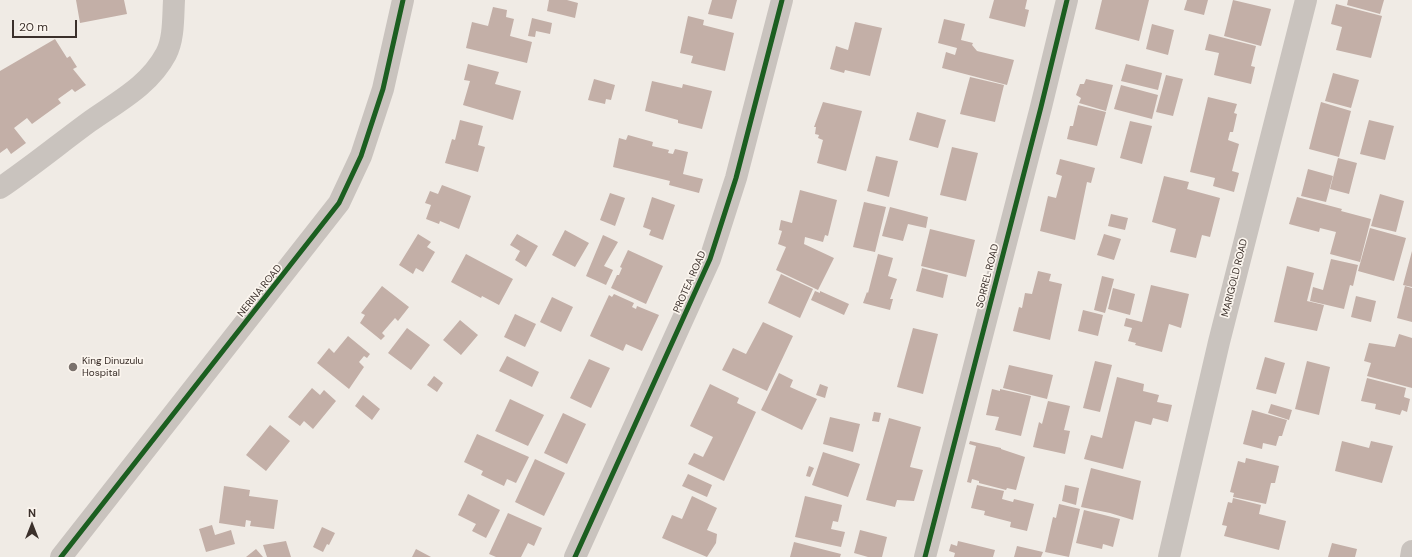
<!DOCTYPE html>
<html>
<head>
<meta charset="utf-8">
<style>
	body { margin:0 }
	#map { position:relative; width:1412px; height:557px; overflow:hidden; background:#f0ebe5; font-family:"DM Sans",sans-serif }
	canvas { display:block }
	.north { position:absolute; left:12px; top:505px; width:40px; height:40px; -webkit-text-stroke:3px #fbf5ee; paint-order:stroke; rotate:0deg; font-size:11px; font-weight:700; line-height:16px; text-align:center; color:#3b302b }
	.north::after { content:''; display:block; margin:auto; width:14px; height:18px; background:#3b302b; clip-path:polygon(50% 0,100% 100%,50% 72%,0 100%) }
	.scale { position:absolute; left:12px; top:20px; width:65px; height:18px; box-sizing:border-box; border:2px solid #3b302b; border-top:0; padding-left:5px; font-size:12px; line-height:14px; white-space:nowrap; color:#3b302b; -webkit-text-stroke:3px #fbf5ee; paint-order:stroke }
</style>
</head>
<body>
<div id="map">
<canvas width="1412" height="557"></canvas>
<div class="north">N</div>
<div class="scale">20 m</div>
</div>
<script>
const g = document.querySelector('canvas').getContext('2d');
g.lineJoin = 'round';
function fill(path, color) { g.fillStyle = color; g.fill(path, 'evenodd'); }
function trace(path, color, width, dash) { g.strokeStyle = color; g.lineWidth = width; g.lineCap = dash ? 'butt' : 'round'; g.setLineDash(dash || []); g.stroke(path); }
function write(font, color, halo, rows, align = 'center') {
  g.font = font + ' "DM Sans",sans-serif'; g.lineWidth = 3.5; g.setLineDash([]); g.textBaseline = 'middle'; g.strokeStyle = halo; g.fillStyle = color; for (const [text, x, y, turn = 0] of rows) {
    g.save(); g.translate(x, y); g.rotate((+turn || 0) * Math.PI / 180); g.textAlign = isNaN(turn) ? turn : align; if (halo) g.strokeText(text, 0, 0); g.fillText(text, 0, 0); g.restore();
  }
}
const building = new Path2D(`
	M76,0H124L127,14L80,23Z
	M549,0H567L578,3L575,18L547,11Z
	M712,0H737L732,19L708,14Z
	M994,0H1027L1025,9L1029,10L1025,27L989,18Z
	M1102,0H1149L1139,41L1095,29Z
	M1187,0H1208L1204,15L1184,10Z
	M1233,0L1271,9L1261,46L1224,36Z
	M1348,0H1384L1380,14L1347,5Z
	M1336,4L1382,16L1371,58L1336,50L1342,27L1331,24Z
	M493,7L507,10L506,17L514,19L510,36L532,42L527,63L466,48L472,22L488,26Z
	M688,16L704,20L703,25L734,33L725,71L691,63L693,56L680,53Z
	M532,18L552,23L550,34L536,31L535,37L528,36Z
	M944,19L965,24L961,40L973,43L972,45L977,51L1014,60L1007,85L942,68L946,52L955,55L957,48L938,43Z
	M855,22L882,28L870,76L845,70L844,73L830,69L836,46L848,50Z
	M1152,24L1174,30L1168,55L1146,49Z
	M1209,34L1256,46L1251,66L1255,67L1251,84L1214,75L1219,53L1205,50Z
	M55,39L67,58L70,56L77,67L73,69L86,85L75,92L72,89L58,99L61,103L32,124L27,118L14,128L26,143L11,154L7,148L0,153V71Z
	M468,64L499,72L495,84L521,91L513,120L463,105L470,81L464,80Z
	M1126,64L1162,73L1158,90L1121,81Z
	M1333,73L1359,80L1351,108L1325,101Z
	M1166,75L1183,79L1173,116L1156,112Z
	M970,77L1004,85L995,122L960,114Z
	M594,79L615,85L611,100L606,99L605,104L588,100Z
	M1086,79L1113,85L1106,111L1079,103L1081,98L1076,95L1080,84H1084Z
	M652,81L682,88L683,84L712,91L702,129L678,123V120L645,111Z
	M1121,85L1158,95L1152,119L1114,109Z
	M1208,97L1237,104L1234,113L1237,114L1233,132H1230L1228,140L1239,144L1232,171L1239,173L1234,192L1213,186L1215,178L1190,172Z
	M823,102L862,111L846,171L817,163L823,140L818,138L819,135L815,134L816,127H814Z
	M1321,102L1351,111L1339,157L1309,149Z
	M1078,105L1106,112L1097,146L1067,139L1070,126H1073Z
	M917,112L946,120L938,148L909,140Z
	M460,120L483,126L478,145L485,147L478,172L445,163L452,139L455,140Z
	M1369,120L1394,126L1385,160L1360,154Z
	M1130,121L1152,126L1142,164L1120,158Z
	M628,135L653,142L652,146L669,150L668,153L673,154L675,149L688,152L683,174L703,179L699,193L669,185L670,181L613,167L619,138L626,140Z
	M952,147L978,153L966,201L940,195Z
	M876,156L898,161L889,197L867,191Z
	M1338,158L1357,163L1349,194L1330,189Z
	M1060,159L1095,168L1091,183L1087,182L1075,240L1040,231L1048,196L1056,198L1062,176L1056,174Z
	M1308,169L1333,176L1326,202L1301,196Z
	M1164,176L1189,182L1187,189L1220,198L1210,237L1202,235L1196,258L1170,252L1176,229L1152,222Z
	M442,185L471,196L459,229L440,221L439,224L426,219L431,205L425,203L430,191L438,194Z
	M800,190L837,200L828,236L825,235L823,242L805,237L804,244L834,258L818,290L776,270L786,247L778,244L782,231L779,230L781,220L792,223Z
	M610,193L625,198L615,226L600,220Z
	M1380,194L1404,201L1396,232L1371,226Z
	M652,197L675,205L663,240L649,235L651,230L643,227Z
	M1297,197L1342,209L1341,211L1371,219L1360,262L1330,254L1336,232L1320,228L1319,232L1289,224Z
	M864,202L886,207L875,252L853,247Z
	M890,207L928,217L926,228L908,224L903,241L882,236Z
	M1111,214L1128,218L1125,230L1108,226Z
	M1370,228L1406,238L1394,281L1358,271Z
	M930,229L975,240L966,277L921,266Z
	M565,230L589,243L575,267L552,255Z
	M418,234L431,242L427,247L435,252L423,272L416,268L413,274L399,265Z
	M517,234L538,246L526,267L515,260L520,251L510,245Z
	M1104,234L1121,239L1114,260L1097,255Z
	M603,235L618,242L604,266L613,270L606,285L586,276Z
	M628,250L663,266L646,304L611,288L617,275H619L622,268L620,267Z
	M1412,251V287L1403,285Z
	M466,254L513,279L499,305L482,296L481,298L451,282Z
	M878,254L893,258L888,276L897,279L890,299H893L890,310L863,303L867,292L868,293Z
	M1331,259L1358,265L1353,286L1350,285L1344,309L1310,301L1313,287L1323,290Z
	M1287,266L1314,273L1307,301L1324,305L1317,331L1274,322Z
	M922,268L948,275L943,298L916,291Z
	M1038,271L1051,274L1049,281L1062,284L1050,340L1013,331L1019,307L1022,308L1025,293L1032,294Z
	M781,274L813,289L800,318L768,303Z
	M1102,276L1114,279L1105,313L1094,310Z
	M1151,285L1189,294L1181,328L1169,324L1162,352L1135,345L1136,343L1128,341L1132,328L1124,326L1126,318L1142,322Z
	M382,286L409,307L398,321L395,318L382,333L385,336L381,340L360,323L365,315L361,313Z
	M1405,286L1412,288V322L1397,318Z
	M1113,288L1135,294L1130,315L1108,309Z
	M815,291L820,293V291L849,304L844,315L811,300Z
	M614,294L634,303L632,307L636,309L637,306L659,315L642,351L626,344L623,351L590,336L609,295L612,297Z
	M1356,296L1376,301L1371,322L1351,317Z
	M552,297L573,307L561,332L540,322Z
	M1083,310L1103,315L1098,336L1078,331Z
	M515,314L536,324L525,347L504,337Z
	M460,320L478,335L461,355L443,340Z
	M763,322L793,336L767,391L722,370L733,348L746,354Z
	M407,328L430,345L411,370L388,353Z
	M913,328L938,334L923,394L897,387Z
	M1399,334L1412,338V388L1367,376L1371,363L1364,361L1369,343L1395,347Z
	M348,336L370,354L367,358L364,356L359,362L364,367L349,389L317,363L329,348L334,353Z
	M507,356L539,372L532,387L499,371Z
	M1265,357L1285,363L1276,394L1256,389Z
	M589,359L610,368L591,408L570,398Z
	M1095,361L1112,365L1100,412L1083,408Z
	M1307,361L1330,367L1319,415L1295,409Z
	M1009,365L1053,375L1047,399L1003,388Z
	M779,373L793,380L790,387L817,399L802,430L761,410Z
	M434,376L443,383L437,392L427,385Z
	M1117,377L1144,384L1143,391L1159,395L1157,402L1172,405L1168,422L1153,418L1151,425L1135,421L1123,469L1084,459L1091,435L1102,438Z
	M1367,378L1406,388L1404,397L1410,399L1407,412L1402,410L1400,415L1375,409L1376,404L1361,401Z
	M710,384L739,398L737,403L756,412L724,481L688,464L694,453L703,457L713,437L690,426Z
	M820,384L828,387L825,398L816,395Z
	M312,388L320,395L324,390L336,401L313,429L304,421L300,426L288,417Z
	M992,389L1000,391V389L1031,396L1021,436L995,430L999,417L986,415Z
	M363,395L380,409L372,420L355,406Z
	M510,399L544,415L528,446L495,431Z
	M1048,401L1070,406L1064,430L1070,431L1065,454L1033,447L1039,422L1042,424Z
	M1271,404L1292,410L1289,420L1268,413Z
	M1252,410L1287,420L1282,436H1279L1276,446L1263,443L1262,449L1243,444Z
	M874,412L881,413L879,422L872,421Z
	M563,413L586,424L567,464L544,453Z
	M830,417L860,424L853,452L823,444Z
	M889,418L921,427L910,467L923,470L914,501L897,500L895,507L866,500Z
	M270,425L290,441L266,471L246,455Z
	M477,434L529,457L516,483L507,479L504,486L481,475L483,471L464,462Z
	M970,441L1001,448V449L1025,457L1016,490L1007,488L1006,490L979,483V481L972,479L971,483L967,482L976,446L969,444Z
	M1342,441L1369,448L1371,441L1393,446L1382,483L1335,471Z
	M823,452L860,464L848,497L812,485Z
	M1246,458L1279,466L1275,483H1271L1266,504L1233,497L1234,493L1230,492L1238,461L1245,463Z
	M535,459L565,473L544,516L515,502Z
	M809,466L814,468L810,477L806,476Z
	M1091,468L1141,481L1133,520L1110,513L1081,507Z
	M688,474L712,485L707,497L682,486Z
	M977,485L1004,491L1002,499L1013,502L1014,499L1034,504L1027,531L1010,527L1011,522L984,515L985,511L971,508Z
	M1065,485L1079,488L1076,505L1062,501Z
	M224,486L250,490L249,496L278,500L274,529L250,526L251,521L246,520L245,527L219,523Z
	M468,494L500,510L486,538L472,531L476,524L458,515Z
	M692,496L717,508L707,530L717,534L716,543L707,557L662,538L672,515L682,519Z
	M805,496L842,505L838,522L833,521L831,529L845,532L841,547L795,537Z
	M1233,498L1261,505L1259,514L1286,521L1279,550L1224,536L1227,526L1222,525L1228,502L1232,503Z
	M1059,504L1080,509L1069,557L1045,552L1053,517L1056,518Z
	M1084,510L1120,519L1113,547L1103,544L1102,549L1076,543Z
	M508,513L542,528L534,546L528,543L521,557H496L489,554Z
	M212,525L215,535L231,530L235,544L206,552L199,529Z
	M322,527L335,533L329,545L327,544L323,552L313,547Z
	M860,530L887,537L882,557H868L854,553Z
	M286,541L291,557H267L263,545Z
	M958,541L995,550L993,557H954L955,553L949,551L951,544L957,546Z
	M794,542L841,554L840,557H790Z
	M1332,543L1357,549L1355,557H1328Z
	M1017,546L1043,552L1041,557H1014Z
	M256,549L263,557H246Z
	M416,549L431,557H412Z`);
const minor = new Path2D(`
	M0,188C31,167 59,144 89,122C117,102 149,86 166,54C174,39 173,17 174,0
	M61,557L339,203L361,156L383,89L403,0
	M575,557L710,259L736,178L782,0
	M925,557L1041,107L1067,0
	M1169,557L1219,342L1306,0
	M1411,557L1412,551`);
const cycleway = new Path2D(`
	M61,557L339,203L361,156L383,89L403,0
	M575,557L710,259L736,178L782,0
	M925,557L1041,107L1067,0`);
const markers = [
	[73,367,5,"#7a716c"]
];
const streetNames = [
	["SORREL ROAD",988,276,-76],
	["MARIGOLD ROAD",1235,278,-76],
	["PROTEA ROAD",690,282,-66],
	["NERINA ROAD",260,291,-51]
];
const poiNames = [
	["King Dinuzulu",82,361],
	["Hospital",82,373]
];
fill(building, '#c3afa7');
trace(minor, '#c9c3be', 22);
trace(cycleway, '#1b5e20', 5);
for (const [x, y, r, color] of markers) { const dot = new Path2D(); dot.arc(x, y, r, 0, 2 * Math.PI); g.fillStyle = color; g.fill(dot); trace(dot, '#fbf5ee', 1.5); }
write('10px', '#3b302b', '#fbf5ee', streetNames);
write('10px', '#3b302b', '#fbf5ee', poiNames, 'left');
</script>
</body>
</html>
